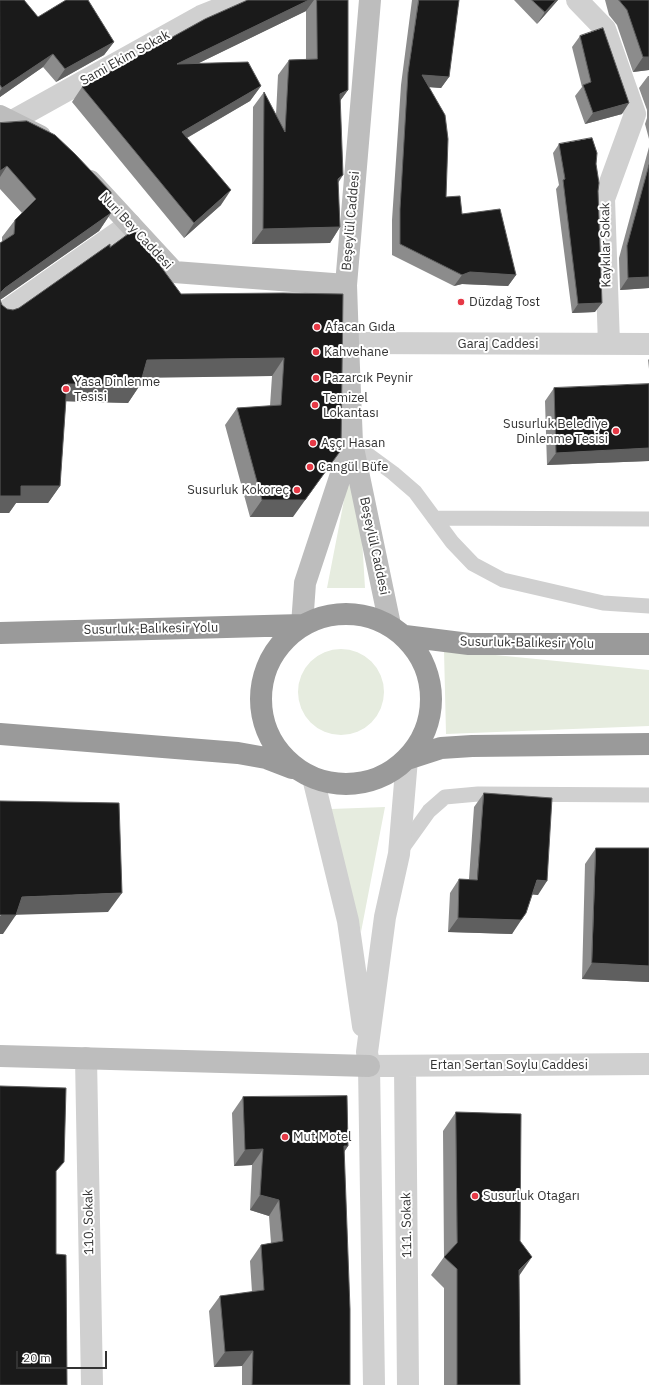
<!DOCTYPE html>
<html>
<head>
<meta charset="utf-8">
<style>
	body { margin:0 }
	#map { position:relative; width:649px; height:1385px; overflow:hidden; background:#fff; font-family:"IBM Plex Sans",sans-serif }
	canvas { display:block }
	.scale { position:absolute; left:16px; top:1351px; width:91px; height:18px; box-sizing:border-box; border:2px solid #333; border-top:0; padding-left:5px; font-size:12px; line-height:14px; white-space:nowrap; color:#333; -webkit-text-stroke:3px #fff; paint-order:stroke }
</style>
</head>
<body>
<div id="map">
<canvas width="649" height="1385"></canvas>
<div class="scale">20 m</div>
</div>
<script>
const g = document.querySelector('canvas').getContext('2d');
g.lineJoin = 'round';
function fill(path, color) { g.fillStyle = color; g.fill(path, 'evenodd'); }
function trace(path, color, width, dash) { g.strokeStyle = color; g.lineWidth = width; g.lineCap = dash ? 'butt' : 'round'; g.setLineDash(dash || []); g.stroke(path); }
function write(font, color, halo, rows, align = 'center') {
  g.font = font + ' "IBM Plex Sans",sans-serif'; g.lineWidth = 4; g.setLineDash([]); g.textBaseline = 'middle'; g.strokeStyle = halo; g.fillStyle = color; for (const [text, x, y, turn = 0] of rows) {
    g.save(); g.translate(x, y); g.rotate((+turn || 0) * Math.PI / 180); g.textAlign = isNaN(turn) ? turn : align; if (halo) g.strokeText(text, 0, 0); g.fillText(text, 0, 0); g.restore();
  }
}
const green = new Path2D(`
	M349,485H354L359,489L365,588H327L346,490Z
	M298 692a43 43 0 1 1 86 0a43 43 0 1 1-86 0Z
	M444,650L649,670V726L446,734Z
	M385,807L361,932L331,809Z`);
const lane = new Path2D(`
	M352,443L393,473L415,492L452,542L473,564L503,580L603,603L649,606
	M434,518L649,519
	M399,853L429,811L445,797L478,794L649,795`);
const street = new Path2D(`
	M577,0L605,29L635,114L604,199L609,344
	M12,121L201,16L241,0
	M0,315L130,224
	M348,343L649,344
	M313,778L348,921L363,1026
	M86,1058L92,1385
	M369,1066L649,1064
	M405,1066L408,1385
	M374,1385L369,1066L367,1052L385,917L399,854L407,759`);
const secondary = new Path2D(`
	M370,0L346,285L348,343L352,443L390,625
	M0,116L40,136
	M90,181L174,272L346,285
	M302,625L305,583L351,444
	M0,1056L369,1066`);
const highway = new Path2D(`
	M261 699a85 85 0 1 1 170 0a85 85 0 1 1-170 0Z
	M0,633L302,625
	M405,636L469,644H649
	M0,734L238,753L266,758L292,768
	M407,759L441,748L472,746L649,744`);
const wall = new Path2D(`
	M0,0L38,17L114,42L104,55L56,82L43,67L0,97Z
	M248,0H348V90L340,101L338,182L340,227L330,243L252,244L253,107L264,92L276,115L278,75L289,60L306,59V11L199,63L261,86L250,101L187,138L221,205L184,238L72,102L82,87Z
	M412,0H459L449,77L441,88L429,87L446,197L462,214L516,275L508,286L462,284L454,286L392,255V220L401,85Z
	M514,0H558L537,24Z
	M605,0H649V70L633,72L617,25L609,15Z
	M580,36L622,114L585,124L575,96L582,87L572,47Z
	M648,76H649V139L645,124L647,118V110L639,88Z
	M0,123L111,213L99,231L0,300L2,305L7,309L13,310L19,308L110,247L181,294L283,293L293,517H250L225,425L237,408L270,406L272,376L142,377L140,385L128,403L66,401L60,486L48,503H16L9,513H0V243L2,242V237L15,220L22,213L0,189Z
	M559,144L596,164L598,191L595,312L572,313L556,189L559,185L553,153Z
	M649,147V288L620,290L619,258Z
	M649,359V369L648,360Z
	M649,384V461L547,465L545,401L554,388Z
	M484,793L538,895L532,894L512,934L448,932L450,893L459,879H469L474,807Z
	M596,848H649V982L582,979L585,864Z
	M243,1097L348,1146L344,1152L350,1385H242V1366L214,1367L209,1311L220,1296L252,1292L250,1261L261,1245L271,1243L269,1216L250,1210L252,1165L234,1166L232,1113Z
	M456,1112L519,1275L520,1385H444V1288L431,1275L444,1257L443,1131Z`);
const shadedWall = new Path2D(`
	M309,0H314L306,11L166,79L177,64Z
	M556,0H558L537,24L545,12Z
	M114,42L104,55L56,82L65,69Z
	M53,54L43,67L0,97V91L2,88Z
	M643,57H649V70L633,72Z
	M422,75L449,77L441,88L414,86Z
	M261,86L250,101L171,147L182,132Z
	M348,90L337,105L340,94Z
	M629,103L622,114L585,124L593,113Z
	M7,166L0,177V171Z
	M343,175L333,191L338,179Z
	M231,190L221,205L184,238L194,223Z
	M111,213L99,231L0,300V294L5,288Z
	M340,227L330,243L252,244L263,229Z
	M470,272L516,275L508,286L462,284L454,286L462,275Z
	M649,277V288L620,290L628,278Z
	M602,303L595,312L572,313L578,304Z
	M284,358L272,376L135,378L147,360Z
	M67,384L140,385L128,403L55,401Z
	M649,448V461L547,465L556,453Z
	M341,450L293,517H250L262,500Z
	M21,486H60L48,503H16L9,513H0V496Z
	M537,880L547,881L538,895L527,894Z
	M122,893L108,912L10,915H16L3,934H0V916L22,897Z
	M526,913L512,934L448,932L458,918Z
	M592,963L649,966V982L582,979Z
	M344,1146H348L338,1161Z
	M263,1149L252,1165L234,1166L245,1150Z
	M260,1195L279,1200L269,1216L250,1210Z
	M532,1257L519,1276V1270Z
	M253,1351L242,1366L214,1367L225,1352Z`);
const building = new Path2D(`
	M0,0H24L38,17L66,0H88L114,42L65,69L53,54L2,88L0,85Z
	M248,0H309L177,64L248,62L261,86L182,132L231,190L194,223L82,87L205,19Z
	M317,0H348V90L340,94L343,175L338,179L340,227L263,229L264,92L285,132L289,60L317,59Z
	M419,0H459L449,77L422,75L445,115L448,139L446,197L460,196L462,214L500,209L516,275L470,272L462,275L400,244V209L408,73Z
	M532,0H556L545,12Z
	M619,0H649V57H643L627,10Z
	M603,28L629,103L593,113L583,85L591,82L580,36Z
	M27,121L55,135L75,154L111,192V213L5,288L1,292L0,297V243L14,234L15,220L36,199L7,166L0,171V123Z
	M592,138L597,153L596,164L599,183L598,191L602,303L578,304L563,180L565,179L559,144Z
	M649,165V277L628,278L627,246Z
	M134,230L181,294L283,293L343,294L341,450L305,500H262L237,408L281,405L284,358L147,360L140,385L67,384L60,486H21V496H0V300L2,305L7,309L13,310L19,308L110,244V247Z
	M649,384V448L556,453L554,388Z
	M484,793L552,798L547,881L537,880L526,913L521,920L458,918L459,879L477,880Z
	M0,801L119,803L122,893L22,897L16,915H0Z
	M596,848H649V966L592,963Z
	M0,1086L66,1088L64,1162L56,1171V1254L66,1255L67,1385H0Z
	M347,1096L348,1146H344L350,1309V1385H252L253,1351L225,1352L220,1296L264,1290L261,1245L283,1241L279,1200L260,1195L263,1149L245,1150L243,1097Z
	M456,1112L521,1114L520,1241L532,1257L519,1270L520,1385H457V1269L444,1257L457,1243Z`);
const markers = [
	[461,302,4,"#e63946"],
	[317,327,4,"#e63946"],
	[316,352,4,"#e63946"],
	[316,378,4,"#e63946"],
	[66,389,4,"#e63946"],
	[315,405,4,"#e63946"],
	[616,431,4,"#e63946"],
	[313,443,4,"#e63946"],
	[310,467,4,"#e63946"],
	[297,490,4,"#e63946"],
	[285,1137,4,"#e63946"],
	[475,1196,4,"#e63946"]
];
const streetNames = [
	["Sami Ekim Sokak",125,58,-29],
	["Beşeylül Caddesi",351,221,-85],
	["Nuri Bey Caddesi",136,231,47],
	["Kaykılar Sokak",606,245,-91],
	["Garaj Caddesi",498,344],
	["Beşeylül Caddesi",374,546,78],
	["Susurluk-Balıkesir Yolu",151,629,-1],
	["Susurluk-Balıkesir Yolu",527,643,1],
	["Ertan Sertan Soylu Caddesi",509,1065],
	["110. Sokak",89,1222,-91],
	["111. Sokak",407,1225,-91]
];
const poiNames = [
	["Düzdağ Tost",469,302],
	["Afacan Gıda",325,327],
	["Kahvehane",324,352],
	["Pazarcık Peynir",324,378],
	["Yasa Dinlenme",74,382],
	["Tesisi",74,397],
	["Temizel",323,398],
	["Lokantası",323,413],
	["Susurluk Belediye",608,424,"right"],
	["Dinlenme Tesisi",608,439,"right"],
	["Aşçı Hasan",321,443],
	["Cangül Büfe",318,467],
	["Susurluk Kokoreç",289,490,"right"],
	["Mut Motel",293,1137],
	["Susurluk Otagarı",483,1196]
];
fill(green, '#e6ecdf');
trace(lane, '#d0d0d0', 15);
trace(street, '#d0d0d0', 22);
trace(secondary, '#bdbdbd', 22);
trace(highway, '#9a9a9a', 22);
fill(wall, '#8c8c8c');
fill(shadedWall, '#5f5f5f');
fill(building, '#1a1a1a');
trace(building, '#5f5f5f', 1);
for (const [x, y, r, color] of markers) { const dot = new Path2D(); dot.arc(x, y, r, 0, 2 * Math.PI); g.fillStyle = color; g.fill(dot); trace(dot, '#fff', 1.5); }
write('13px', '#333', '#fff', streetNames);
write('13px', '#333', '#fff', poiNames, 'left');
</script>
</body>
</html>
